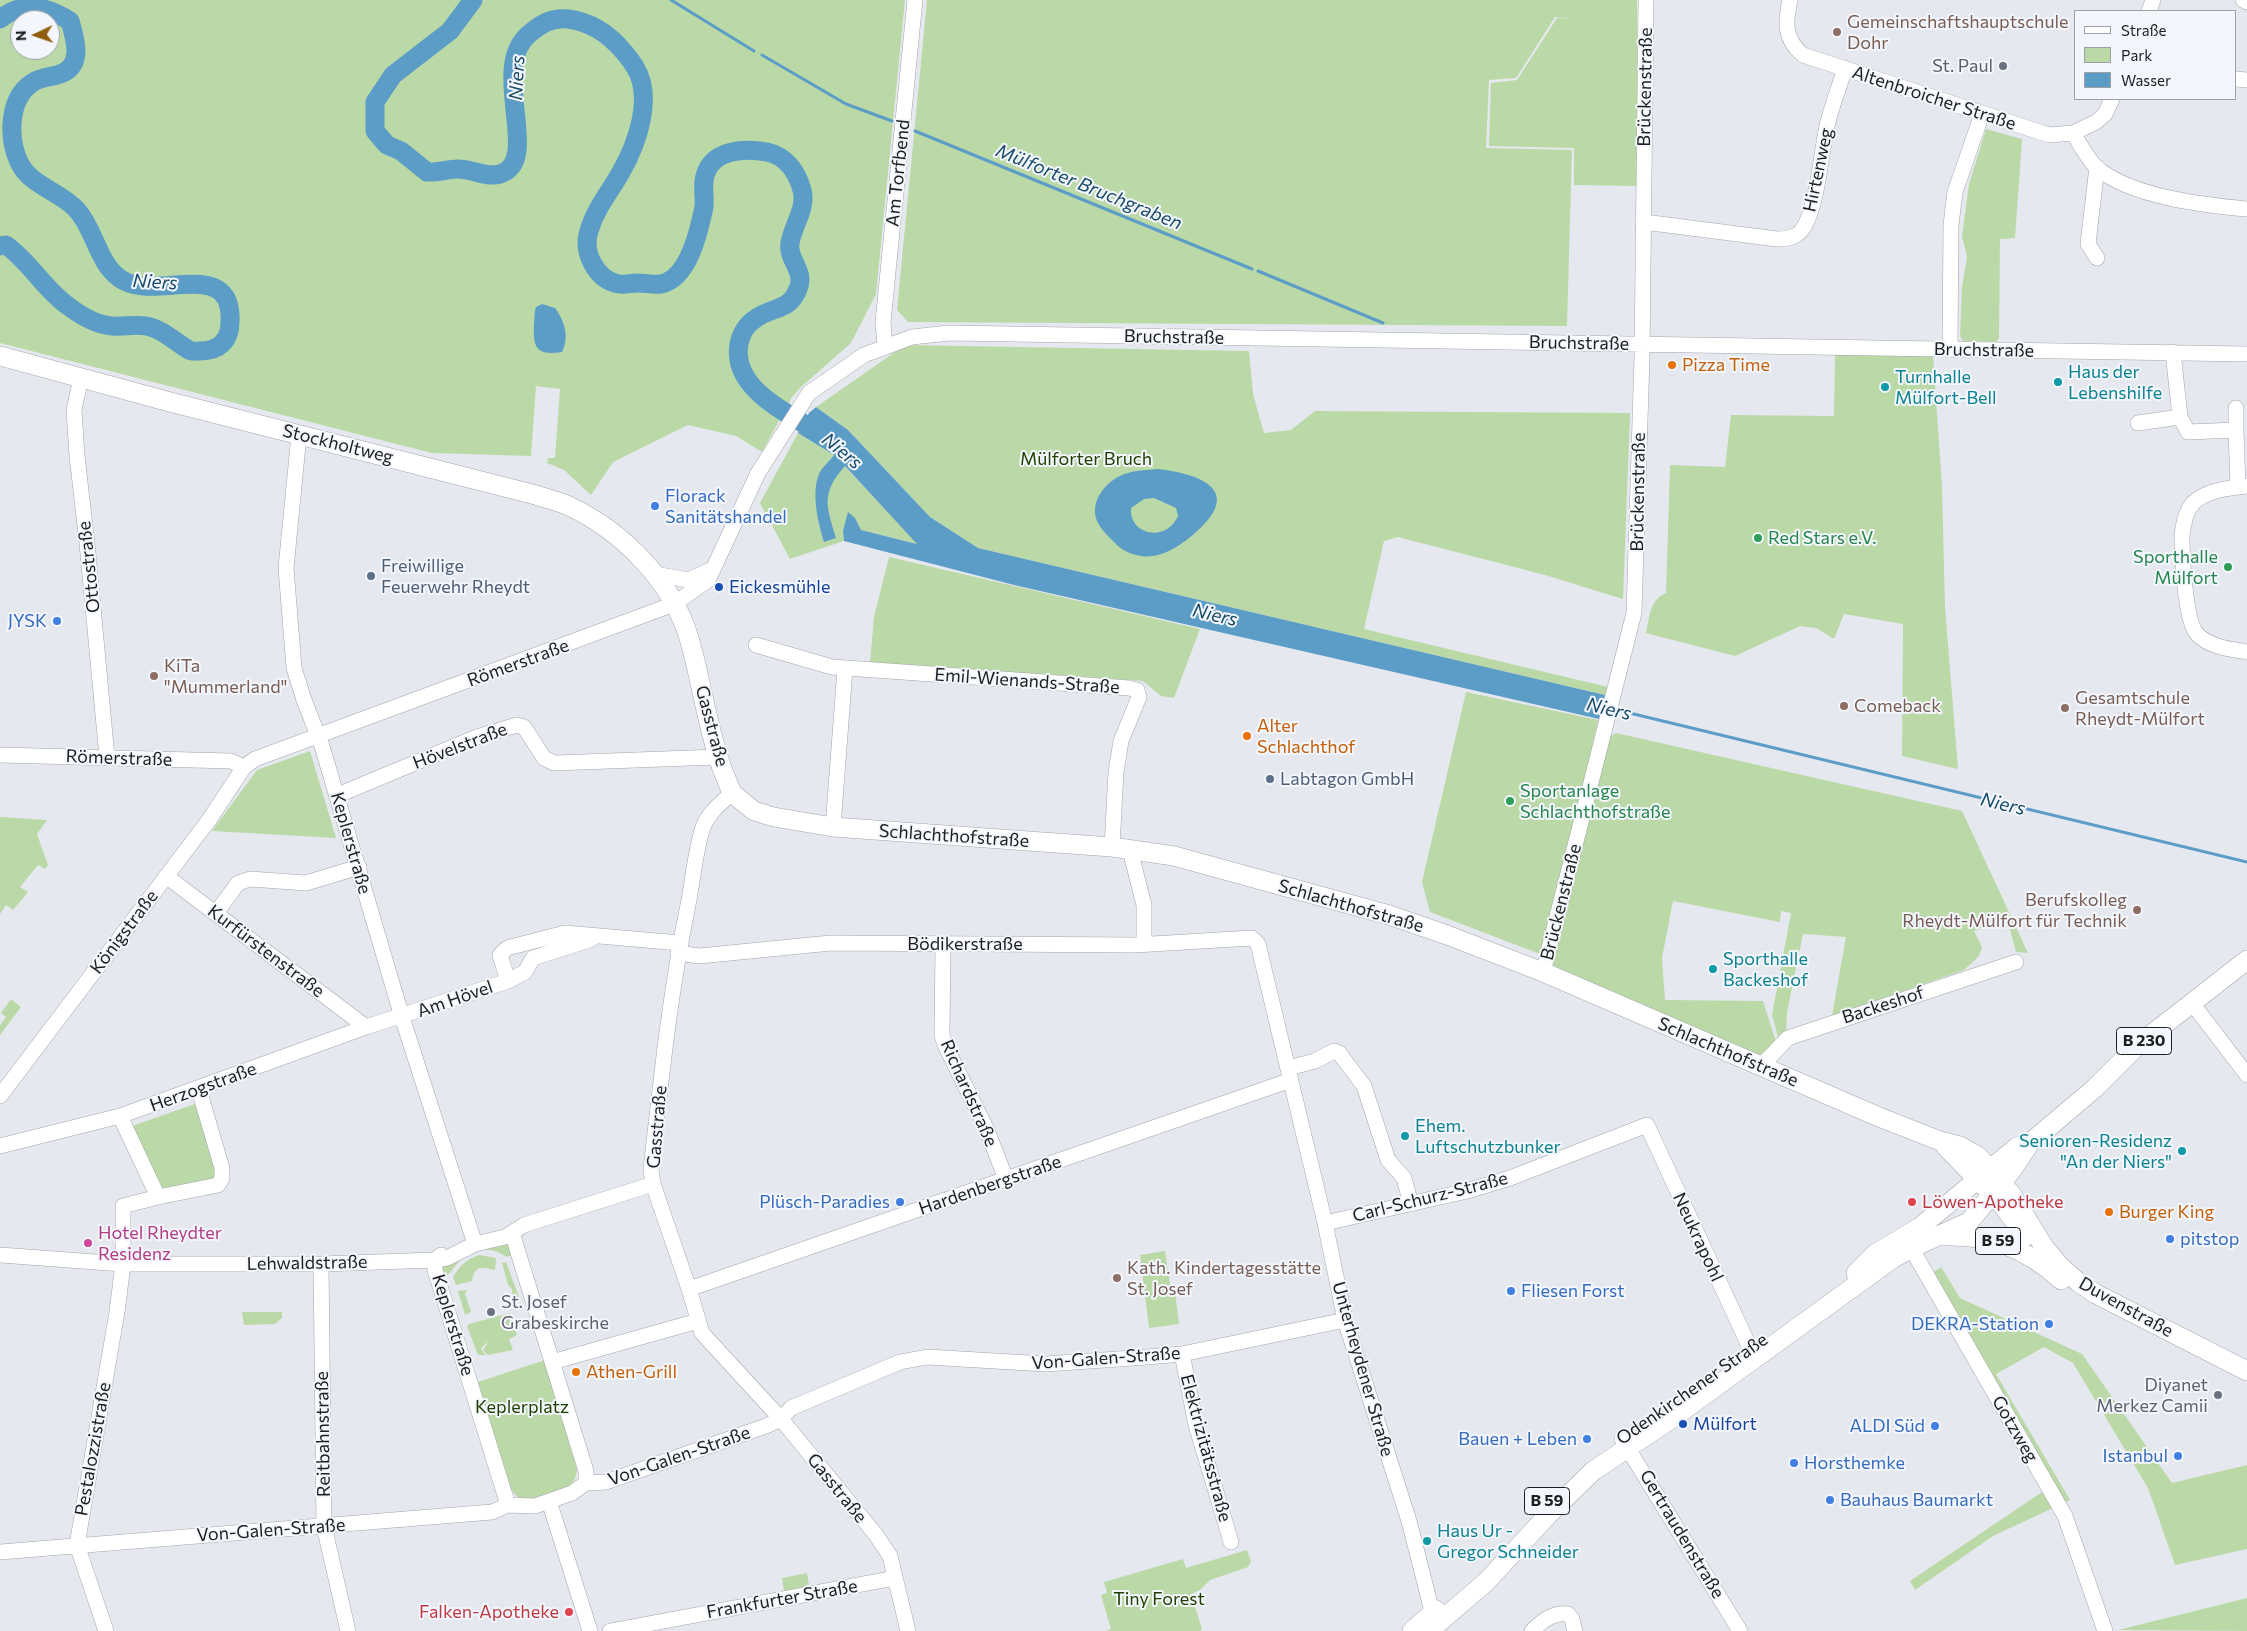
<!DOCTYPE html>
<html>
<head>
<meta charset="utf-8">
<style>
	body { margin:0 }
	#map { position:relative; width:2247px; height:1631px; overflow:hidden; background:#e6e8ef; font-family:Commissioner,sans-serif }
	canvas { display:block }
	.legend { position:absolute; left:2074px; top:10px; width:162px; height:90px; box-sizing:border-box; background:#f3f6fc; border:1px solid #9da0a4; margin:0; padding:6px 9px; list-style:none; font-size:15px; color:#1d1e20 }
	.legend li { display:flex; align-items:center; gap:10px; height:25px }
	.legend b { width:25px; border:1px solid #9da0a4 }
	.north { position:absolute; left:10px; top:10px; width:50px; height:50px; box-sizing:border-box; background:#f3f6fc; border:1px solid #9da0a4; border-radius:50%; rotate:267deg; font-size:14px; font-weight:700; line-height:20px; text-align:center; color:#1d1e20 }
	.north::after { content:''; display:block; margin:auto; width:18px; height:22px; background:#905e0d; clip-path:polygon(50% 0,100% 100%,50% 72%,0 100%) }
</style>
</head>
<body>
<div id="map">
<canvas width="2247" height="1631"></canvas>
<ul class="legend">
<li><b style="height:6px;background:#fff"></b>Straße</li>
<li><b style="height:14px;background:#bbd9a7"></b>Park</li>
<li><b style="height:14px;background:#5c9dc7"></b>Wasser</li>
</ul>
<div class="north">N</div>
</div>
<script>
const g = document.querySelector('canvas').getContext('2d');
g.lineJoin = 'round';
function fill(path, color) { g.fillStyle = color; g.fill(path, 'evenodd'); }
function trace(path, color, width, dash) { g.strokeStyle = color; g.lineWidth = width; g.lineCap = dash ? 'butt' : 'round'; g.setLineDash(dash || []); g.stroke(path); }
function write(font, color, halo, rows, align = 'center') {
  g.font = font + ' Commissioner,sans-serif'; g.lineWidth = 4; g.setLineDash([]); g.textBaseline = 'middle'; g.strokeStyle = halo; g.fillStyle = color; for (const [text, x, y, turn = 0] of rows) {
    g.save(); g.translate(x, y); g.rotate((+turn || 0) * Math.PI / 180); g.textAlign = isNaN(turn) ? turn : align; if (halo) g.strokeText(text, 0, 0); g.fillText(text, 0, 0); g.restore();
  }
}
const green = new Path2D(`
	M0,0H905L876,294L851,343L802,386L792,397L762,452L736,436L688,425L613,462L591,495L564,470L547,463L548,458H555L560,389L536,386L531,456L432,453L0,343ZM20,20H50V50H20Z
	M927,0H1637V186L1574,185V148L1489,146L1491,83L1517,80L1557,18L1575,19L1555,17L1516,78L1489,80L1486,148L1572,150L1567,326L908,322L897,310Z
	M1986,129L2022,139L2015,238L2000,239L1999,338L1996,342L1963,341L1960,336L1962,287L1967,257L1962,236L1969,184Z
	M905,345L1249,351L1253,394L1264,433L1291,430L1315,411L1630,413L1623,599L1545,575L1398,537L1384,541L1364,629L1608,687L1605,695L978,548L930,517L848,430L816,407Z
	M1835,355H1933L1942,487L1945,607L1958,769L1902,756L1903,624L1844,614L1834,639L1816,628L1800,626L1735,656L1646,633C1650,617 1649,600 1666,593L1670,465L1725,467L1731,415L1834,416Z
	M798,433L834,455L918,544L860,530L855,518L843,531L844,541L790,559L760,503Z
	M889,557L1200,629L1174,698L1161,696L1143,681L870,663L874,617Z
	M1466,692L1598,720L1546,951L1540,954L1430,912L1422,882Z
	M1616,733L1962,811L2028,953L2016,952L2007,918L1974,931L1982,947L1979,956L1964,970L1832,1016L1846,937L1803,934L1787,1012L1786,1035L1778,1037L1772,1015L1791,913L1781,911L1780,922L1673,901L1662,958L1665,1000L1763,1001L1776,1042L1760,1055L1547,974L1610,737Z
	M310,751L336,838L212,831L257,770Z
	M0,817L47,820L37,834L48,865L45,869L38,865L20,887L28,892L13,910L6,905L0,914Z
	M11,999L21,1007L0,1035V1025L6,1017L1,1013Z
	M195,1104L218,1175L215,1183L159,1194L129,1127Z
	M508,1240L515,1253L507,1257C490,1245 470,1248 457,1264C452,1269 450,1275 443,1278L441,1263Z
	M1165,1251L1171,1291H1175L1179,1324L1149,1328L1140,1255Z
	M479,1255L496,1258L495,1270C483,1268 475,1263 472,1281L456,1285L453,1277C460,1265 466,1260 479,1255Z
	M506,1262L519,1297L513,1300L512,1289L508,1285L502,1263Z
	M1941,1267L1960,1298L2082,1354L2172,1483L2247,1465V1549L2175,1565L2148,1488L2073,1363L2044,1347L1996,1374L2070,1500L1993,1536L1915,1590L1910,1581L2045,1490L1922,1280Z
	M467,1290L465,1294L471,1312L465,1315L458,1291Z
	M242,1312H282V1318L275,1324L244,1325Z
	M510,1313L517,1335L509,1339L513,1350L488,1355L483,1350L487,1344L485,1339L486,1343L481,1349L486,1355H478L467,1326L469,1324Z
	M545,1360L577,1470C576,1476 575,1480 571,1484C564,1491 532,1503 523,1500C517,1498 513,1492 510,1487L478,1382Z
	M1247,1550L1251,1562L1248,1567L1210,1580L1200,1590L1191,1594L1202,1629L1200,1631H1106L1111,1629L1101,1595L1107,1593L1104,1582L1183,1559L1186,1568Z
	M807,1573L809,1586L784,1591L782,1578Z
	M2247,1598V1631L2118,1630Z`);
const water = new Path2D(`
	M542,304L555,308C564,320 570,337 562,352C535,356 533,347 534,323C535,317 534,312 536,307Z
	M816,407L848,430L930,517L978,548L1605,695L1599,719L1014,585L844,541L843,531L848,512L855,518L861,530L917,544L845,466C821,493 826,505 836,538L824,542C818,523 811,493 819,474C822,467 830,461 834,455L798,433L809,413Z
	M1158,469C1202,474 1244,491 1195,533C1184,543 1166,555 1152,556C1140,558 1125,553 1117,545C1110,538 1101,530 1097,521C1088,501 1109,477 1128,473C1137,470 1148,470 1158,469ZM1154,498L1176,508L1178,516C1166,543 1129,535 1131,508L1144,499Z`);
const stream = new Path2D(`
	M671,0L754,51
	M762,55L846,104L892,121
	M915,131L1252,269
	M1258,271L1383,323
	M1613,709L2247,862`);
const river = new Path2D(`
	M473,0L450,31L393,75L375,102V131L387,145L401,151L427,172C438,173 447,169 458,169C472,169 486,178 500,174C543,161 488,68 529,34C541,24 552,17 568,19C592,22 609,34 624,52C628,57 632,62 635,67C654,97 637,144 621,172C610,192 595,209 589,231C582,252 596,280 619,284C624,285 631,283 637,283C645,283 654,285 661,284C689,278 699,231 704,207C705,197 702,186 705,176C712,149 745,148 767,152C786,156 797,172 802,190C807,208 793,225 790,243C787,260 806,271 798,289C789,312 772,306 755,319C747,324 741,334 739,344C731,390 791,415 825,436
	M0,19C24,0 46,6 70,21C76,41 84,68 57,75C49,77 38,78 32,83C8,99 8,138 19,162C30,186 60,191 77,210C96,231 98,267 124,281C159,300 233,257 230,322C230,341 219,351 200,351C196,351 192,352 189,350C175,342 163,329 146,326C135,324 123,327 112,326C97,325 80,315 68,306C44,289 30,262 6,245L0,246`);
const minor = new Path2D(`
	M1790,0C1785,23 1784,39 1803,55L2049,135L2073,133L2096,122L2105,114L2112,99
	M2243,0L2247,2
	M2149,11L2153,0
	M2236,79L2247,80
	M2073,133C2080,144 2088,160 2097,168C2132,197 2203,205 2247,209
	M2097,167L2088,244L2097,258
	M1644,222L1777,239C1789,239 1799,237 1805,225C1817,204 1821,156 1826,131C1830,109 1839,89 1845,68
	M885,346L883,322L915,0
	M1950,349L1951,225L1955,192L1982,114
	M2173,352L2180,417L2188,432L2236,430L2238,487
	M81,378L74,410L77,456L87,543L107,757
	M2236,408V430
	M2138,423L2180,417
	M299,435L286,568L294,668L304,700L322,746L402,1017L475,1244
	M2247,486C2229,488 2206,490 2193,503C2186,511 2183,525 2182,536C2182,554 2185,622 2197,634C2209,647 2230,649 2247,652
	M655,574L688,580L711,570
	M756,645L832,667L1129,688L1137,690L1139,697L1121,741L1116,772L1112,847
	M0,755L231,761L244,767
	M732,793C721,803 709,812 703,827C695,852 693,880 688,905C670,992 661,1080 651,1169L653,1184L689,1289L702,1333L781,1419L876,1535L890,1556L908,1631
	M338,795L477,737L517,725L524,727L544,758L554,763L718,757
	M833,827L845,669
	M1130,850L1144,905V944
	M166,876L366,1027
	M216,913L238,883L250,879L306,883L359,867
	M943,944L942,1035L945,1045L986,1128L1006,1179
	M678,953L699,956L831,943L1135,945L1252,938L1258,944L1325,1223L1345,1320L1409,1521L1435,1623
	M1543,972L1634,613L1642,357L1646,0
	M508,981L500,955L507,948L565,933L680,943
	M2192,1003L2247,1075
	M1761,1066L1788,1038L2016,962
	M1288,1068L1315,1061L1334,1051L1339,1053L1364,1086L1388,1160L1404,1178L1411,1204
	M0,1096L209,820L244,767L255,759L674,604L708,580L758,473L809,393L864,355L912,337L949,333L2247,354
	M0,1146L120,1116L366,1027L508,981L525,972L533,958L589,940L594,937
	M158,1197L218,1185L222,1178V1168L199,1090
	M1325,1223L1467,1191L1510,1178L1647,1125L1755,1359
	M512,1233L586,1471V1483
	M1906,1239L2065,1516L2105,1631
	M0,1255L123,1264H321L435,1260L447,1258L475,1244L505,1237L524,1225L653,1184
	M441,1255L435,1260V1270L508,1505
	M321,1264L324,1526L348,1631
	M689,1289L1291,1080
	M1182,1354L1196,1425L1231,1542
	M552,1362L698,1321
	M1622,1439L1740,1631
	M549,1501L590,1631
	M0,1552L492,1512L508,1505L535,1506L572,1493L586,1483L606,1482L766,1426L781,1419L791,1408L900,1362L927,1357L1046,1364L1147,1357L1182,1354L1345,1320
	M106,1631L77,1545L117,1312L123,1264V1206L158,1197L120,1116
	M610,1631L895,1578
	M1532,1631C1542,1621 1553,1612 1568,1614L1572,1619L1575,1631`);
const major = new Path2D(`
	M0,356L170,402L536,495C547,499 559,501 569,506C622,531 672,581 689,638C702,682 707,729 723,771L732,793L754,811L774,817L833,827L1112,847L1174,856L1389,915L1447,935L1543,972L1879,1117L1940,1141L1960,1146L1978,1156L2012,1195L2044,1247L2060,1266L2078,1282L2096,1294L2247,1371
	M1946,1147L2002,1205L2026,1236
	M1946,1236C1992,1235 2027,1249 2061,1280
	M1856,1273L1875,1254L1920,1227L2017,1147L2024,1145
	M1412,1631L1436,1610
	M1429,1631L1486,1582L1548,1515L1593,1471L1674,1417L1892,1259L1911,1248L1969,1222L2012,1170L2030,1143L2095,1088L2138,1045L2247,960`);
const markers = [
	[1837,32,5,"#8d6e63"],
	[2003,66,5,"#6b7280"],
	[1672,365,5,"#e8710a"],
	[2058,382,5,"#0f9aa8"],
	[1885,387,5,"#0f9aa8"],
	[655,506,5,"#3f7fe0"],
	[1758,538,5,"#2e9e5b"],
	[2228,567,5,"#2e9e5b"],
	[371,576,5,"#5c6f8a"],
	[719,587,5,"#1a4fb4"],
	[57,621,5,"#3f7fe0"],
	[154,676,5,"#8d6e63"],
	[1844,706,5,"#8d6e63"],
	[2065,708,5,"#8d6e63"],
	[1247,736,5,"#e8710a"],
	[1270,779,5,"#5c6f8a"],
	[1510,801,5,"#2e9e5b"],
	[2137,910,5,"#8d6e63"],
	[1713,969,5,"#0f9aa8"],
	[1405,1136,5,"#0f9aa8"],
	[2182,1151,5,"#0f9aa8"],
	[900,1202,5,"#3f7fe0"],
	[1912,1202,5,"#e0444e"],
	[2109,1212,5,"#e8710a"],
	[2170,1239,5,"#3f7fe0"],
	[88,1243,5,"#d1479c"],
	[1117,1278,5,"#8d6e63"],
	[1511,1291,5,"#3f7fe0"],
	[491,1312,5,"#6b7280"],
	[2049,1324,5,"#3f7fe0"],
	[576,1372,5,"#e8710a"],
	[2218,1395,5,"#6b7280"],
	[1683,1424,5,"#1a4fb4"],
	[1935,1426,5,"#3f7fe0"],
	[1587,1439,5,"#3f7fe0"],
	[2178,1456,5,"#3f7fe0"],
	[1794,1463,5,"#3f7fe0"],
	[1830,1500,5,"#3f7fe0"],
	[1427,1541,5,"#0f9aa8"],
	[569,1612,5,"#e0444e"]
];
const shields = [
	[2144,1041,55],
	[1998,1241,45],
	[1547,1501,45]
];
const shieldNames = [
	["B 230",2144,1041],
	["B 59",1998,1241],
	["B 59",1547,1501]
];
const educationNames = [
	["Gemeinschaftshauptschule",1847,22],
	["Dohr",1847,43],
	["KiTa",164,666],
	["\"Mummerland\"",164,687],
	["Gesamtschule",2075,698],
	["Rheydt-Mülfort",2075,719],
	["Comeback",1854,706],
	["Berufskolleg",2127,900,"right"],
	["Rheydt-Mülfort für Technik",2127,921,"right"],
	["Kath. Kindertagesstätte",1127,1268],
	["St. Josef",1127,1289]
];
const worshipNames = [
	["St. Paul",1993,66],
	["St. Josef",501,1302,"left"],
	["Grabeskirche",501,1323,"left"],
	["Diyanet",2208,1385],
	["Merkez Camii",2208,1406]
];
const streetNames = [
	["Brückenstraße",1645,87,-89],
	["Altenbroicher Straße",1934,98,18],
	["Hirtenweg",1818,170,-78],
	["Am Torfbend",898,173,-84],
	["Bruchstraße",1174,337,1],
	["Bruchstraße",1579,343,1],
	["Bruchstraße",1984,350,1],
	["Stockholtweg",338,444,14],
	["Brückenstraße",1638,492,-89],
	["Ottostraße",89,567,-96],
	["Römerstraße",518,663,-20],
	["Emil-Wienands-Straße",1027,681,4],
	["Gasstraße",712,726,75],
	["Hövelstraße",460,746,-21],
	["Römerstraße",119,758,2],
	["Schlachthofstraße",954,836,4],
	["Keplerstraße",351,843,74],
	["Brückenstraße",1561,902,-76],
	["Schlachthofstraße",1351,906,16],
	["Königstraße",124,932,-53],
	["Bödikerstraße",965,944],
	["Kurfürstenstraße",266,951,37],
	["Am Hövel",455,999,-19],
	["Backeshof",1883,1005,-18],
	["Schlachthofstraße",1728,1052,23],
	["Herzogstraße",203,1087,-20],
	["Richardstraße",969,1093,66],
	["Gasstraße",657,1127,-85],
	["Hardenbergstraße",990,1185,-19],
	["Carl-Schurz-Straße",1430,1197,-14],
	["Neukrapohl",1698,1237,65],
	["Lehwaldstraße",307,1263,-1],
	["Duvenstraße",2126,1307,29],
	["Keplerstraße",453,1325,73],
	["Von-Galen-Straße",1106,1358,-4],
	["Unterheydener Straße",1363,1369,74],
	["Odenkirchener Straße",1692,1389,-35],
	["Gotzweg",2015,1429,60],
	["Reitbahnstraße",323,1434,-91],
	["Elektrizitätsstraße",1206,1448,75],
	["Pestalozzistraße",93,1449,-80],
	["Von-Galen-Straße",679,1456,-19],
	["Gasstraße",837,1488,51],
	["Von-Galen-Straße",271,1530,-4],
	["Gertraudenstraße",1682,1534,59],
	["Frankfurter Straße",782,1599,-10]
];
const foodNames = [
	["Pizza Time",1682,365],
	["Alter",1257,726],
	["Schlachthof",1257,747],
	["Burger King",2119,1212],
	["Athen-Grill",586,1372]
];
const cultureNames = [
	["Haus der",2068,372],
	["Lebenshilfe",2068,393],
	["Turnhalle",1895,377],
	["Mülfort-Bell",1895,398],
	["Sporthalle",1723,959],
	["Backeshof",1723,980],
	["Ehem.",1415,1126],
	["Luftschutzbunker",1415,1147],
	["Senioren-Residenz",2172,1141,"right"],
	["\"An der Niers\"",2172,1162,"right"],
	["Haus Ur -",1437,1531],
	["Gregor Schneider",1437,1552]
];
const parkNames = [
	["Mülforter Bruch",1086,459],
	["Keplerplatz",522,1407],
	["Tiny Forest",1159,1599]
];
const shopNames = [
	["Florack",665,496,"left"],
	["Sanitätshandel",665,517,"left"],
	["JYSK",47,621],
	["Plüsch-Paradies",890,1202],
	["pitstop",2180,1239,"left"],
	["Fliesen Forst",1521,1291,"left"],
	["DEKRA-Station",2039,1324],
	["ALDI Süd",1925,1426],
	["Bauen + Leben",1577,1439],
	["Istanbul",2168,1456],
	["Horsthemke",1804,1463,"left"],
	["Bauhaus Baumarkt",1840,1500,"left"]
];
const leisureNames = [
	["Red Stars e.V.",1768,538],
	["Sporthalle",2218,557,"right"],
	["Mülfort",2218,578,"right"],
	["Sportanlage",1520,791],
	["Schlachthofstraße",1520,812]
];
const serviceNames = [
	["Freiwillige",381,566],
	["Feuerwehr Rheydt",381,587],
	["Labtagon GmbH",1280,779]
];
const transitNames = [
	["Eickesmühle",729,587],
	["Mülfort",1693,1424]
];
const healthNames = [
	["Löwen-Apotheke",1922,1202],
	["Falken-Apotheke",559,1612,"right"]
];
const hotelNames = [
	["Hotel Rheydter",98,1233],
	["Residenz",98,1254]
];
const waterNames = [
	["Niers",517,78,-87],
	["Mülforter Bruchgraben",1089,187,22],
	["Niers",155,282,3],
	["Niers",842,451,39],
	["Niers",1215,615,13],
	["Niers",1609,709,13],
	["Niers",2003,804,13]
];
fill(green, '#bbd9a7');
fill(water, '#5c9dc7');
trace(stream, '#5c9dc7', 3);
trace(river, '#5c9dc7', 19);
trace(minor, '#a3a5ab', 16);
trace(major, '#a3a5ab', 20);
trace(minor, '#fff', 15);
trace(major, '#fff', 19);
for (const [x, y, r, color] of markers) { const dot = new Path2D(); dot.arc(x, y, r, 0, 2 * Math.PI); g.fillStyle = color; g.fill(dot); trace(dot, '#f3f6fc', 2); }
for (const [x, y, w] of shields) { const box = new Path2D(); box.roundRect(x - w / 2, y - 13.5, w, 27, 4); g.fillStyle = '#f3f6fc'; g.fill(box); trace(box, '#1d1e20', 1); }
write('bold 16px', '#1d1e20', null, shieldNames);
write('18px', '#785e54', '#f3f6fc', educationNames, 'left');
write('18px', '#5b616d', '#f3f6fc', worshipNames, 'right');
write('18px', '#1d1e20', '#f3f6fc', streetNames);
write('18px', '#c56008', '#f3f6fc', foodNames, 'left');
write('18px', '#0d838f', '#f3f6fc', cultureNames, 'left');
write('18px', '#204000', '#f3f6fc', parkNames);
write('18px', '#366cbe', '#f3f6fc', shopNames, 'right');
write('18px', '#27864d', '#f3f6fc', leisureNames, 'left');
write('18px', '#4e5e75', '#f3f6fc', serviceNames, 'left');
write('18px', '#164399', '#f3f6fc', transitNames, 'left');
write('18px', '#be3a42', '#f3f6fc', healthNames, 'left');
write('18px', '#b23c85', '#f3f6fc', hotelNames, 'left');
write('italic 19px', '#194c69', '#f3f6fc', waterNames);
</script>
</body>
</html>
